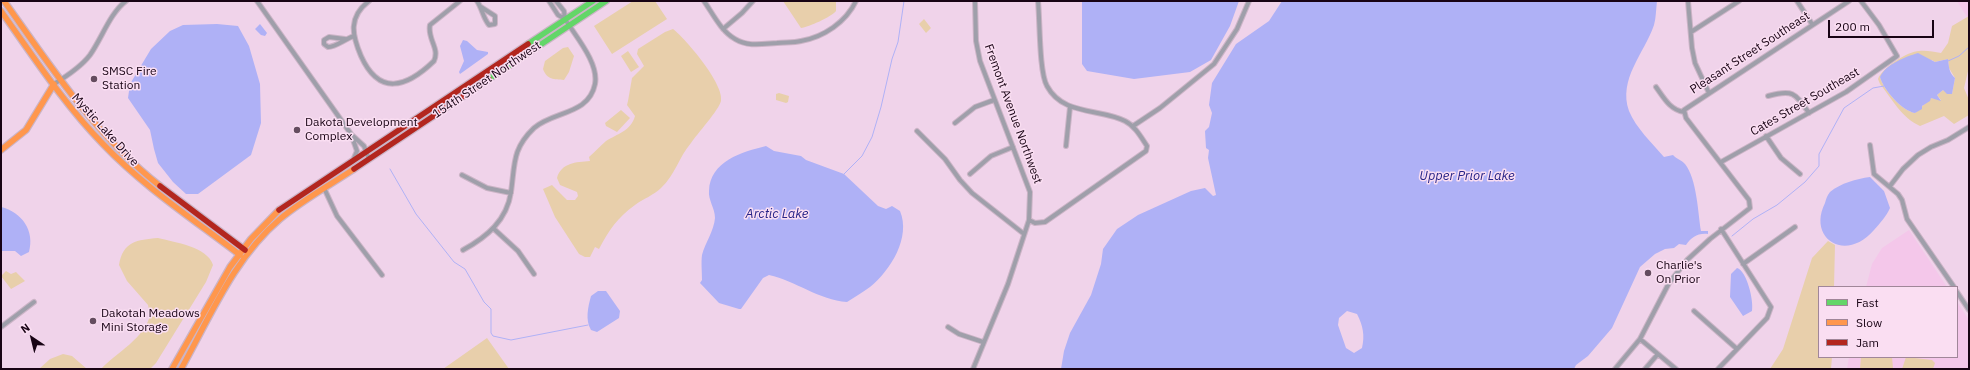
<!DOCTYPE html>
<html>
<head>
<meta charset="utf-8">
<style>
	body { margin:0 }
	#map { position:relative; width:1970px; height:370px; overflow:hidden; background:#f0d3ea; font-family:"IBM Plex Sans",sans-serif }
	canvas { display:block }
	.frame { position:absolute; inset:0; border:2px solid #180314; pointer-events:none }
	.legend { position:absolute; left:1818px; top:286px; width:140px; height:72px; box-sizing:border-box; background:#fadef2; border:1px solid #a08699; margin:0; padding:5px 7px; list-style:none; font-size:12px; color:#180314 }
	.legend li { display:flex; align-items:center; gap:8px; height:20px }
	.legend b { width:20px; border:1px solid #a08699 }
	.north { position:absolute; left:12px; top:318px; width:40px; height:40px; -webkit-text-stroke:3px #fadef2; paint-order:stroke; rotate:325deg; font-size:11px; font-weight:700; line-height:16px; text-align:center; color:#180314 }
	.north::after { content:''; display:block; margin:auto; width:14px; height:18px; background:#180314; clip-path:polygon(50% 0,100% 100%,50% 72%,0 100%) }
	.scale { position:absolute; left:1828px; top:20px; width:106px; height:18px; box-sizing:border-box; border:2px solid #180314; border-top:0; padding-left:5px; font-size:12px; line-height:14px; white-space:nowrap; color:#180314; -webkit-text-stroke:3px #fadef2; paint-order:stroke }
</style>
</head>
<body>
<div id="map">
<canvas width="1970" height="370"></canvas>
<div class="frame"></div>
<ul class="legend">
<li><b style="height:5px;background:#63d668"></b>Fast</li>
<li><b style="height:5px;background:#ff974d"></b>Slow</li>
<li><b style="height:5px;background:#b3261e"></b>Jam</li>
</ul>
<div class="north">N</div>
<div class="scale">200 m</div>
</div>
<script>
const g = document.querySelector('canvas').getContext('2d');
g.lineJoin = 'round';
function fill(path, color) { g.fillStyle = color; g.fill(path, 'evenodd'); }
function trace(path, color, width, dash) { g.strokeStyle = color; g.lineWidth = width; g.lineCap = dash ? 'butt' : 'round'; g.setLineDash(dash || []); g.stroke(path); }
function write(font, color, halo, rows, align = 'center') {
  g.font = font + ' "IBM Plex Sans",sans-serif'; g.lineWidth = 3; g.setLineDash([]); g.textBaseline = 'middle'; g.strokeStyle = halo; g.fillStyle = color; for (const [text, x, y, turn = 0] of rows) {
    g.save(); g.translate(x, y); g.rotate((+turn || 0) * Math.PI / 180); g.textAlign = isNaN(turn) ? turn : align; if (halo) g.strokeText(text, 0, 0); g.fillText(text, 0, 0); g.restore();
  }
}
const built = new Path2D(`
	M1957,1H1969V16L1967,17Z
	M1909,230L1947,287H1866L1872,264L1882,248Z
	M1957,302L1969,320V369H1847L1849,357H1957Z`);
const green = new Path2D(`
	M633,1H655L667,19L612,54L594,26Z
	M783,1H836V11C831,17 809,27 801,28Z
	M1969,16V67L1964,88L1969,100V115L1954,124L1944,116L1920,126C1902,118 1892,99 1880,84L1878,79C1882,68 1908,51 1919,51C1926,50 1934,52 1941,53L1948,43L1952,26ZM1948,59L1949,68L1955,78L1952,94L1943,90L1937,95L1941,100L1931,98L1915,113C1902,111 1883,89 1880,77L1932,60L1935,62Z
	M924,19L931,28L926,33L919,24Z
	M673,29C686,39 725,85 721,101C719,110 697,134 691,143C679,157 675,175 661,188C654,195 643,199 635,205C617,218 609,230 599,249L595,247L590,257H585L579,254L555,217L543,189L552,185L567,200H575L578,196L577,192L560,185L557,178C561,163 576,162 590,161L589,157C595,152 600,146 606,141C617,134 631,131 635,116L627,105L628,101L632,78L644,66L637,54L638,49L665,32Z
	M568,47L574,56L569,72L564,80C554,79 547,80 543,69L545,61L563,48Z
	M628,51L639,67L631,72L621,56Z
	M779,93L789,96L788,102L786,103L776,100V94Z
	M621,110L630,118L617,132L606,126L605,123Z
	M158,238C174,242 208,247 213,265L206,282L156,363L150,369H101C116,353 145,338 150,315L148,305L127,281L119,265C123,241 137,240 158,238Z
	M1828,241L1835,245L1834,287H1819V357H1832L1831,369H1770L1783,349L1812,258Z
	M6,271L11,274L16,272L25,281L11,289L1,276Z
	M487,338L509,369H443Z
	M63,354L72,356L87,369H39L50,359Z
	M1861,357H1892L1893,368L1860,369Z
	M1906,357L1932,360L1935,363L1933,369H1902Z`);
const water = new Path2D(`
	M1082,1H1239L1230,26L1211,60L1190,72L1134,79L1087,71L1082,64Z
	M1282,1H1657C1656,9 1656,18 1654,25C1644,54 1618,79 1629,111C1636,128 1652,143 1664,157L1673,155C1676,159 1682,160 1685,164C1697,179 1698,213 1701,231H1708V234C1697,233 1692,237 1686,245L1679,244L1674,248L1665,249L1655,254L1640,267L1612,328L1588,356L1576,365L1574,369H1061L1064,351L1070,333L1091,295L1101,264L1103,249L1117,229L1138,215L1191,191L1205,188L1213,196L1216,195L1208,158L1209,150L1206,148L1205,131L1209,127L1212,113L1209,105L1212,83L1236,44L1269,21ZM1347,311L1357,314C1363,326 1365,335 1362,348L1354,353L1346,348L1338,325L1339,318Z
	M217,24L238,26L249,46L260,84L261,123L251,155L198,194H186L173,182L158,163L154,149L150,130L128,98L130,84L151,49L170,31L183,25Z
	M260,24L267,33L265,36L261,35L255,29Z
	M463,40L467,41L477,50L488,52V54L460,74L459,72L464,61L460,46Z
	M1918,53L1935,62L1948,59C1949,67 1949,73 1955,78L1952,94H1947L1943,90L1937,95L1941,101L1931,98L1930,101L1922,106V109L1915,113C1902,111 1883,89 1880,77C1886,64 1905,57 1918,53Z
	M766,146L774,151L801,156L806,160L844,174L878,206L886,209L892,206L900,211C911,237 891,270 870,287C863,292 855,297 847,302C819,300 796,281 769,275L763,278L741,309H739L719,303L700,283L702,280C702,272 701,262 702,255C705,243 714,231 715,218C715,208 708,200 709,191C710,161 742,152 766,146Z
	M1870,177L1884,191L1890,208C1886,217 1880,223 1874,230C1846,263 1807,239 1825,203C1826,199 1827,196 1830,192C1841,183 1856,179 1870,177Z
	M1,207C22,212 35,231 29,252L21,256L15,251H1Z
	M1737,268C1747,271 1754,301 1752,311L1743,316L1730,297L1731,274Z
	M598,291H606L620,311L619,318L597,332L591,330C585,320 588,307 591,296Z`);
const stream = new Path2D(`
	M1948,61L1959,56L1969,47
	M390,169L416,214L454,262L465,269L484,302L491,309V333L493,336L511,340L588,325
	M844,174L862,156L872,137L881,107L892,59L898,42L904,1
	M1732,236L1753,219L1777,205L1805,182L1819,166V154L1844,108L1873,88L1884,86`);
const street = new Path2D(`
	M257,1L351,134L357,151L354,158
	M369,1C348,17 352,35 361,56C379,96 406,88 434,61C440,48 427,39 430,25L460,1
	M477,1C482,8 483,18 489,25L495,24V16L481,7
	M549,1L558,15L565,19
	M704,1C713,14 721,31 735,39C748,47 762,44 777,43C785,42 793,43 801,41C824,37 846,22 856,1
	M1688,1L1692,48L1695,63L1709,93
	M1797,1L1812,24
	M723,29L742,13L753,1
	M1691,32L1739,1
	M345,39L329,37L324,40V44L328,47C336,47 345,39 354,36
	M54,84C67,76 81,67 90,55C102,38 110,13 126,1
	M1656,87C1664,98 1670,110 1684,112
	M1768,96C1793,89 1795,93 1809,113
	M955,123L975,107L994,100
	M1133,126L1160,108L1214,64L1237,29L1249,1
	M917,131L945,159L960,180L972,193L1024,234
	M353,136L364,146L369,159
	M1766,136L1781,158L1800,174
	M1870,145L1874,174L1898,194L1902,200L1907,219L1954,287
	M1066,146L1070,107
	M1721,162L1846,92L1897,56L1879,25L1861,1
	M970,174L991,156L1013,147
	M462,175L487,188L511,193
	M1890,186L1903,169L1918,155L1931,147L1948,140L1969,127
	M324,188L337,216L382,275
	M1029,220L1035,223L1045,222L1146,151L1147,146C1141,137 1135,126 1125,121C1100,108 1063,116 1047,86C1039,72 1040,20 1038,1
	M494,229L518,251L534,274
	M463,250C487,237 507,220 511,192C515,164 512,149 534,128C553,111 589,115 595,84C599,63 576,37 565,19L564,11L556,1
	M1743,264L1795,227
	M1957,292L1969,310
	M1694,311L1737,349
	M1,327L34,302
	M948,327L959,334L983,342
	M1640,339L1676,369
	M973,369L1008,284L1029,220L1030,192L980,61L976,41L975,1
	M1615,369L1640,339L1669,283L1687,260L1710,239L1750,208L1749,200L1686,118L1684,110L1849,1
	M1645,369L1658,354
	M1718,369L1767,318L1771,307L1721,229`);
const fast = new Path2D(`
	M528,44L593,1
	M489,79L606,1`);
const slow = new Path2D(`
	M4,1C51,67 95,135 160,186
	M1,11C33,56 64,104 103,144C144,187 193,219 240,255
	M1,150L26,130L54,84
	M172,369L230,267L251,239L279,210
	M181,369C210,317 234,258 280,219C301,201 330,185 354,169`);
const jam = new Path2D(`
	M354,169L489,79
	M160,186L245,250
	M279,210L528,44`);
const markers = [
	[94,79,4,"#644c5f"],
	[297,130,4,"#644c5f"],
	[1648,273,4,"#644c5f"],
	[93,321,4,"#644c5f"]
];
const streetNames = [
	["Pleasant Street Southeast",1750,53,-33],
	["154th Street Northwest",487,80,-34],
	["Cates Street Southeast",1805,102,-30],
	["Fremont Avenue Northwest",1013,114,70],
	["Mystic Lake Drive",105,130,48]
];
const poiNames = [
	["SMSC Fire",102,72],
	["Station",102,86],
	["Dakota Development",305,123],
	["Complex",305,137],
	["Charlie's",1656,266],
	["On Prior",1656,280],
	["Dakotah Meadows",101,314],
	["Mini Storage",101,328]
];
const waterNames = [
	["Upper Prior Lake",1467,176],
	["Arctic Lake",777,214]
];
fill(built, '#f4c7ea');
fill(green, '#e8cfab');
fill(water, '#afb1f6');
trace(stream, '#afb1f6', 1);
trace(street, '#cbb4c6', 6);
trace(fast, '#cbb4c6', 8);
trace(slow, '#cbb4c6', 8);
trace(jam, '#cbb4c6', 8);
trace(street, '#9f9faa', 4);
trace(fast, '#63d668', 5.5);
trace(slow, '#ff974d', 5.5);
trace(jam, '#b3261e', 5.5);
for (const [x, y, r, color] of markers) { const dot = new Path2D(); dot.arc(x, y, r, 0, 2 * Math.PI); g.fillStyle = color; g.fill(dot); trace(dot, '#fadef2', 1.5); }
write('12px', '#180314', '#fadef2', streetNames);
write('12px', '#180314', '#fadef2', poiNames, 'left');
write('italic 13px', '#262387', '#fadef2', waterNames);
</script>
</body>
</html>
